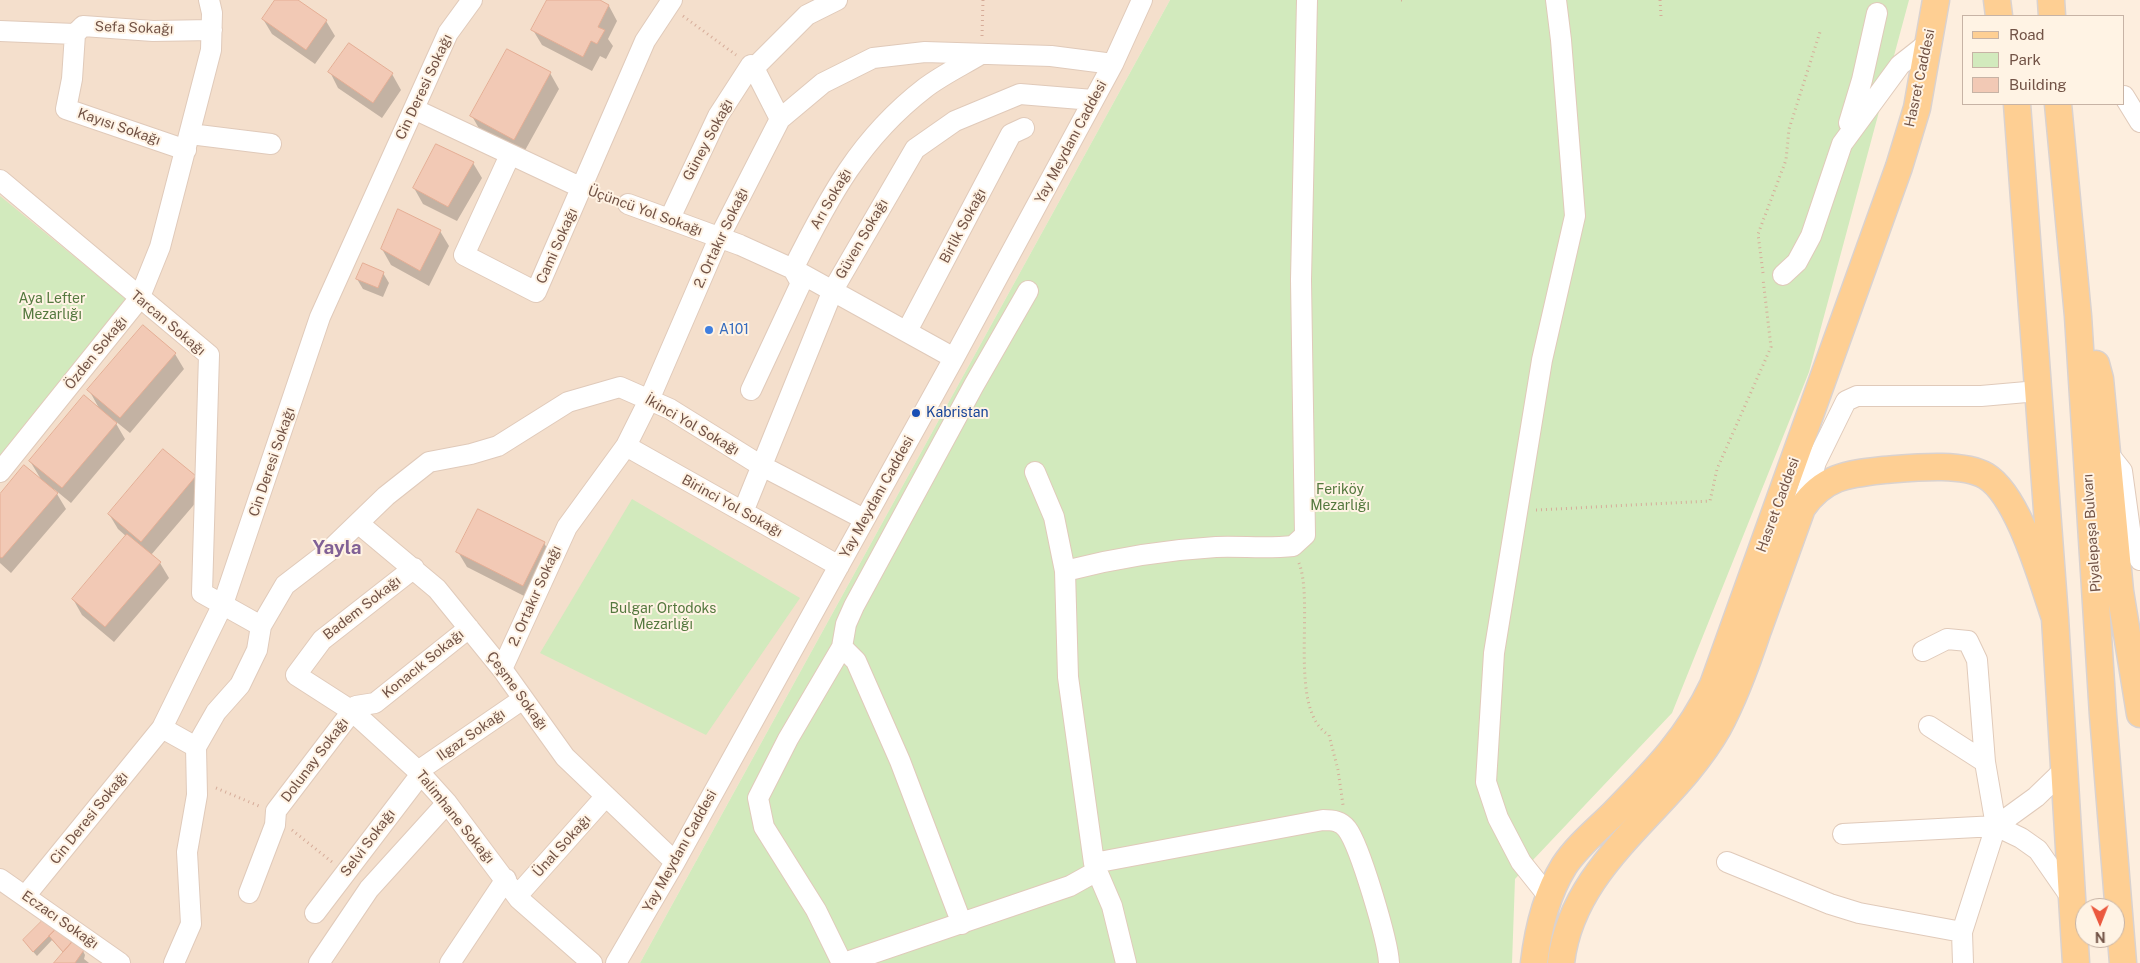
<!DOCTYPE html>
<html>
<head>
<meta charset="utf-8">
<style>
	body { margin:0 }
	#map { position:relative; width:2140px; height:963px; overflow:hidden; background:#fdeede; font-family:"Public Sans",sans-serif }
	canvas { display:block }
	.legend { position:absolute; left:1962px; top:15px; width:162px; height:90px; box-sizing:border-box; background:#fff3e4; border:1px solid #c7b3a5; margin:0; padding:6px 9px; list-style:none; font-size:15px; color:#725346 }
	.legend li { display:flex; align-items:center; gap:10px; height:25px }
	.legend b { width:25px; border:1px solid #c7b3a5 }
	.north { position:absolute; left:2075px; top:898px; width:50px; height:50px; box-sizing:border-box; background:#fff3e4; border:1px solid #c7b3a5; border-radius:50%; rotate:179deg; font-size:14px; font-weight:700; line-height:20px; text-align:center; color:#725346 }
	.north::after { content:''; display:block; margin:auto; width:18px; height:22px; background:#eb593f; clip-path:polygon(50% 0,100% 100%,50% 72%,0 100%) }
</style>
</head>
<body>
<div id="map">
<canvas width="2140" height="963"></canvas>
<ul class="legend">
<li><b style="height:6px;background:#fecf93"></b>Road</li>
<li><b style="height:14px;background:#d2eabd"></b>Park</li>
<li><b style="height:14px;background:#f2c9b5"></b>Building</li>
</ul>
<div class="north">N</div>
</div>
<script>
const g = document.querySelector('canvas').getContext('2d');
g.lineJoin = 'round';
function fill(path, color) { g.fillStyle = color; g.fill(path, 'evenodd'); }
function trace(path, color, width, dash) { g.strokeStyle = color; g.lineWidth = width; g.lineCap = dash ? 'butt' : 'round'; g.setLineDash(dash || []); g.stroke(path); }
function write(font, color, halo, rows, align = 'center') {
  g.font = font + ' "Public Sans",sans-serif'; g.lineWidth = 4; g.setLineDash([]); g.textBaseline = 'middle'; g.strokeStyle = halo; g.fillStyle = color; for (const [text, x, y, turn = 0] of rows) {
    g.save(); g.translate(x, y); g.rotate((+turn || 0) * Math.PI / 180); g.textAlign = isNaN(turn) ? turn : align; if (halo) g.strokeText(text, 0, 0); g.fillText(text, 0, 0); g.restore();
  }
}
const residential = new Path2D(`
	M0,0H1170L640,963H0Z`);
const green = new Path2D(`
	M1170,0H1909L1809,372L1672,713L1515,879L1512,963H640Z
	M0,196L126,299L0,455Z
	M632,499L800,598L706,735L540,653Z`);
const shadow = new Path2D(`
	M276,0H296L326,21L335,36L315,64L272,34L263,19Z
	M548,0H598L609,6L617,21L608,39L613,46L606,59L600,56L592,71L542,45L533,30Z
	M349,44L392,74L401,90L382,118L338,88L330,72Z
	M550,73L559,89L523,154L481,132L472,116Z
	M473,163L482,178L457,221L423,204L414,188Z
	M440,231L449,246L429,286L391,265L382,249Z
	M383,273L389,283L383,297L363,289L357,279Z
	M175,354L184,369L130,433L114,420L125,439L71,503L54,489L66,509L11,573L0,563V496L42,481L30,461L100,410L89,390Z
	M163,450L195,477L204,493L151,555L160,563L169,578L114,642L82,615L73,599L127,537L118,529L109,514Z
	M544,543L553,559L532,600L467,567L458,552Z
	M42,923L83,951L85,955L84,959L89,963H56L64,953L52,940L37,956L27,945Z`);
const building = new Path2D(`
	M275,0H298L327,20L306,50L262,19Z
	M547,0H600L609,5L598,27L605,30L597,44L591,41L583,57L531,30Z
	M349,43L393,73L373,103L328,72Z
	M507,49L551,72L514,140L470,116Z
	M436,144L474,162L448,207L413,188Z
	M398,209L441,230L420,271L381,249Z
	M363,263L384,272L378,288L356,279Z
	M143,325L176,353L120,418L87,390Z
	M84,395L117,423L62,488L29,461Z
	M163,449L196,476L141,542L108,514Z
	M24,465L58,493L2,558L0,557V494Z
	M478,509L545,542L523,586L456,552Z
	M127,534L161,562L105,627L72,599Z
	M42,921L56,929L33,952L23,940Z
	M56,929L72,942L63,952L49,936Z
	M72,942L84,950L75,963H54Z`);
const path = new Path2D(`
	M1401,0H1405
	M1660,0L1661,16
	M683,16L736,55
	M982,36L983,0
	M599,194L612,198
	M1763,273L1758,234L1786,160L1789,129L1820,32
	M1536,510L1710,501L1717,469L1771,347L1763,279
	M1299,563C1315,604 1287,711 1329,735L1338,770L1343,805
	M216,788L259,806
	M292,830L332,862`);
const minor = new Path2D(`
	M0,31L75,34L83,26L153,31L212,30
	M75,34L72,79L66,109L186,150
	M2124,96L2140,122
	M414,109L582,188
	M780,119L754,68L807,15L837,0
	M1849,123L1862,80L1877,13
	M190,134L271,144
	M510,155L464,255L536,292L645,41L672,0
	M0,180L209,355L202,593L261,626
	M628,204L740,245L793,269L954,358
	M670,218L718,116L751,65
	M1783,275L1797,262L1811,236L1842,144L1900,65L1928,43
	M907,331L1011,134L1024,128
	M751,390L801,283L793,269C829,197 860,138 925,88C942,75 963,65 981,54
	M626,446L839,566
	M2107,452L2122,471L2132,544L2140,560
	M0,472L139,299L160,247L211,50L212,13L209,0
	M1035,472L1054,517L1065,571L1068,677L1094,863
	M1803,504L1816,462L1846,401L1857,396H1981L2038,391
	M743,512L833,290L915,149L955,121L1020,94L1093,100
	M358,523L437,589L502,669L565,757L675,862
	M414,568L322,640L296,675L352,711L418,771L447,803L519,899L592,963
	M1065,571C1115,558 1164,550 1216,547C1242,546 1267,549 1293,546L1305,535L1301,280L1307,0
	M842,647L788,739L758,798L764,827L816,910L842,963
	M1923,651L1947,639L1968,641L1977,660L1985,762L1996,826L1962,932L1963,963
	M502,669L567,527L626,446L649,400L719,238L780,119L823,83L873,58L925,52L1051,56L1113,64
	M1929,726L1985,762
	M162,728L196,747
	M418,771L523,699
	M1996,826L2036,797L2064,770
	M1843,834L1996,826L2021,838L2038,850L2072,899
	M1727,862L1830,904L1859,913L1962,932
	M1097,871L1112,906L1126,963
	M0,879L120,963
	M249,893L275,825L276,811L356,706L375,703L469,628
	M26,895L162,728L223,604L320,317L448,33L472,0
	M517,896L606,796
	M1549,897L1521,862L1498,818L1486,782L1494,653L1542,360L1575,216L1561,40L1556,0
	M315,913L421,774
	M962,924L900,761L856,661L842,647L846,624L854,606L974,385L1028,291
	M174,963L191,924L187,852L197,795L196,747L216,712L240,685L257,650L261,626L285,585L328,552L386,496L429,462L471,454L498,446L568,402L620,387L670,409L760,465L864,519
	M319,963L369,889L447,803
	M450,963L506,879
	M616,963L675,862L954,358L1113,64L1142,0
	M844,963L1070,886L1097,871L1094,863L1323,820C1333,820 1341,821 1347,829C1360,846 1388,941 1389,963`);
const major = new Path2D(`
	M1997,0L1999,16
	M2051,0L2052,16
	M2017,104L2055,618L2076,963
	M2058,104L2078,316L2103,715L2123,963
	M2096,364L2100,379L2120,591L2140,714
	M1534,963C1538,929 1546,895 1564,866C1577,846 1597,830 1614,813C1654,772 1688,738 1713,685L1899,167L1917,108L1936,0
	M1561,963C1572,862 1672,810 1718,728C1735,697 1747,663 1758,630C1773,589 1787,549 1802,508C1824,476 1848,474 1884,470C1911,468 1962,462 1986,476C2019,496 2042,581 2055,618`);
const markers = [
	[709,330,5,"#3f7fe0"],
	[916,413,5,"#1a4fb4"]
];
const streetNames = [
	["Sefa Sokağı",134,28,2],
	["Hasret Caddesi",1920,78,-78],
	["Cin Deresi Sokağı",424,87,-65],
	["Kayısı Sokağı",119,127,19],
	["Güney Sokağı",708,140,-62],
	["Yay Meydanı Caddesi",1071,142,-62],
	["Arı Sokağı",831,199,-60],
	["Üçüncü Yol Sokağı",645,211,20],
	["Birlik Sokağı",963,226,-62],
	["2. Ortakır Sokağı",721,238,-65],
	["Güven Sokağı",862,239,-60],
	["Cami Sokağı",557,246,-66],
	["Tarcan Sokağı",168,323,40],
	["Özden Sokağı",96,353,-51],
	["İkinci Yol Sokağı",692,425,30],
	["Cin Deresi Sokağı",272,462,-71],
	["Yay Meydanı Caddesi",877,497,-61],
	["Hasret Caddesi",1778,505,-70],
	["Birinci Yol Sokağı",732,506,29],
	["Piyalepaşa Bulvarı",2092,533,-94],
	["2. Ortakır Sokağı",535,596,-66],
	["Badem Sokağı",362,608,-38],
	["Konacık Sokağı",423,664,-39],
	["Çeşme Sokağı",517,691,54],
	["Ilgaz Sokağı",471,735,-35],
	["Dolunay Sokağı",315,760,-53],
	["Talimhane Sokağı",455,817,51],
	["Cin Deresi Sokağı",89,818,-51],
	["Selvi Sokağı",368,843,-53],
	["Ünal Sokağı",562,846,-48],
	["Yay Meydanı Caddesi",680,851,-61],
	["Eczacı Sokağı",60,920,35]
];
const parkNames = [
	["Aya Lefter",52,299],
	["Mezarlığı",52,315],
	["Feriköy",1340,490],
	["Mezarlığı",1340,506],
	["Bulgar Ortodoks",663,609],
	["Mezarlığı",663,625]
];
const shopNames = [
	["A101",719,330]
];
const transitNames = [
	["Kabristan",926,413]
];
const districtNames = [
	["Yayla",337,548]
];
fill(residential, '#f4dfcc');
fill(green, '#d2eabd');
fill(shadow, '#0003');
fill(building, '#f2c9b5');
trace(building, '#e5ae95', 1);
trace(minor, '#e0caba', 22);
trace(major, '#dad2cf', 29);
trace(path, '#d6ac99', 3, [1, 4]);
trace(minor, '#fff', 20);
trace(major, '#fecf93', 26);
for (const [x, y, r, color] of markers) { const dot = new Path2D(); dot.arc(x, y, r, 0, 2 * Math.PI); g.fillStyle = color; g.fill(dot); trace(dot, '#fff3e4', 2); }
write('14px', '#725346', '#fff3e4', streetNames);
write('14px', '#54783e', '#fff3e4', parkNames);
write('14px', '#366cbe', '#fff3e4', shopNames, 'left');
write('14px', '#164399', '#fff3e4', transitNames, 'left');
write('bold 19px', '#816196', '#fff3e4', districtNames);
</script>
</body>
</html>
